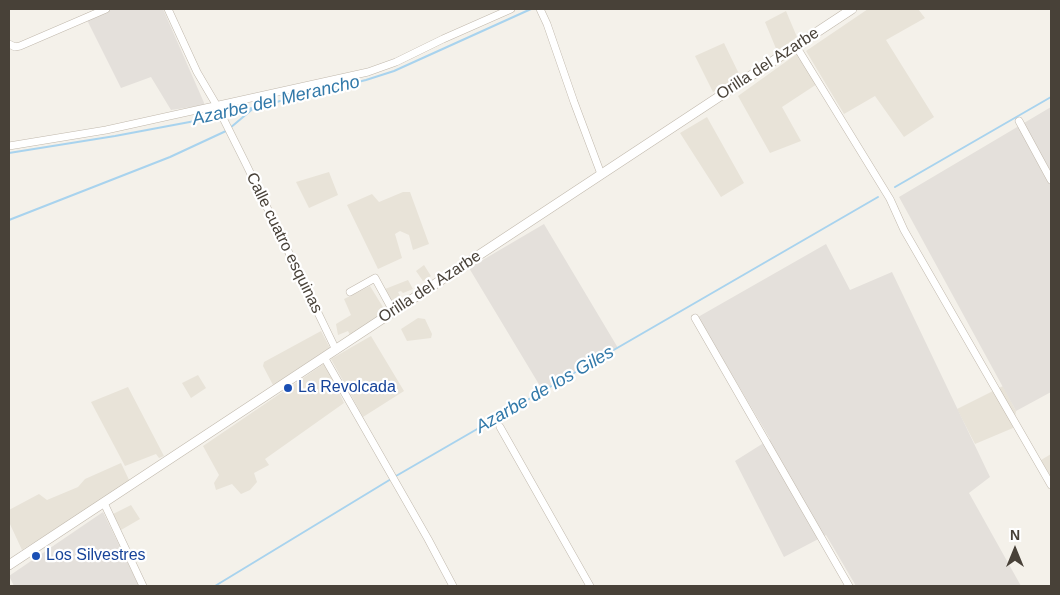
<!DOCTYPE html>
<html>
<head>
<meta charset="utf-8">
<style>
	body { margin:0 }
	#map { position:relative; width:1060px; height:595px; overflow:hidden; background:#f4f1ea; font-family:Arial,sans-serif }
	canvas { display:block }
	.frame { position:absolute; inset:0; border:10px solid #484138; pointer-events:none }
	.north { position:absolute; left:990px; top:525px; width:50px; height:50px; -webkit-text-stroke:4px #fff; paint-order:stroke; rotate:0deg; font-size:14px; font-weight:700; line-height:20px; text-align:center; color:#484138 }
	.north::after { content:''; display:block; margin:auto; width:18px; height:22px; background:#484138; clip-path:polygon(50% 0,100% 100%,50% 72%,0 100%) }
</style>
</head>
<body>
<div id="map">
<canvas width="1060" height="595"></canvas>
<div class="frame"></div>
<div class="north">N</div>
</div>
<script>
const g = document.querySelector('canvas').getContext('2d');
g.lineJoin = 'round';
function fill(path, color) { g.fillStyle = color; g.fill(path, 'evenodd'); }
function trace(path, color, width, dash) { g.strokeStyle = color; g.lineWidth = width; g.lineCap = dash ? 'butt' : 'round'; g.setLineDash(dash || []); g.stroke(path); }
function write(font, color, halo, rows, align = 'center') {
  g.font = font + ' Arial,sans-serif'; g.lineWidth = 4.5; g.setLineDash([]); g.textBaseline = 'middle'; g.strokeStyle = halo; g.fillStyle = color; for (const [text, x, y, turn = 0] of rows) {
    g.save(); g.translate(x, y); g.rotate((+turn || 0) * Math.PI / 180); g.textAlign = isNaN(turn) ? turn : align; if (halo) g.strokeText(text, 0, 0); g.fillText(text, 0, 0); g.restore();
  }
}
const residential = new Path2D(`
	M868,9H918L925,18L886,40L934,117L904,137L875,96L844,114L806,51Z
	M786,11L797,37L777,51L765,22Z
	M724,43L740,76L713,92L695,56Z
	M798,53L817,84L782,107L801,141L770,153L738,96Z
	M707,117L744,183L721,197L680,133Z
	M329,172L338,195L309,208L296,182Z
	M403,192H410L429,244L413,250L409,235L400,231L395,234L402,258L378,269L347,205L372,194L379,202Z
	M424,265L431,276L423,281L416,271Z
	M408,280L413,289L403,293L401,291L398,292L403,301L394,306L385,289Z
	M370,286L386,312L350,335L348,331L338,335L336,324L351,315L344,299Z
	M418,318L425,319L432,334L431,338L407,341L401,329Z
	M321,331L330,348L273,385L263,366L264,362Z
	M371,336L404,391L363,417L331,359Z
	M325,363L344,403L265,459L269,465L254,473L257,482L250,490L241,494L232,484L216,490L214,483L219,475L203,446Z
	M198,375L206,388L191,398L182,383Z
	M1003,386L1016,411L1013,428L975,444L957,409Z
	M128,387L164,456L159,458L156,454L125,466L91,402Z
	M1051,454V477L1041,460Z
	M121,463L130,482L22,550L9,522V510L39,494L47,500L78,487L85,479Z
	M131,505L140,519L121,530L113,514Z`);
const industrial = new Path2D(`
	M97,9H163L205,105L171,110L151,77L121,88L84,14Z
	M1051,107V392L1016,411L899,197Z
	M544,224L618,348L543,391L469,268Z
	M826,244L850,290L892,272L990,477L969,493L1021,586H856L826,535L784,557L735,461L770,439L698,317Z
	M103,512L139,586H14L9,576Z`);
const stream = new Path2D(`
	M230,128L255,107
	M9,153L115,136L211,118L366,80L394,71L531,9
	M895,187L1051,97
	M9,220L170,157L226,131
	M215,586L396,476L878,197`);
const minor = new Path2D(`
	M168,9L197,72L217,106L246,164L336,350
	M540,9L547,24L574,102L601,174
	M9,44L15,47L20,46L106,9
	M796,46L890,199L904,230L1051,485
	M1019,121L1051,180
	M9,146L106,130L368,72L396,62L443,39L511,9
	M350,292L375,278L393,311
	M695,318L849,586
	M324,357L428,539L453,586
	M500,427L590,586
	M104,503L143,586`);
const tertiary = new Path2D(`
	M9,565L852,9`);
const markers = [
	[288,388,5,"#1a4fb4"],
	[36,556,5,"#1a4fb4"]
];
const streetNames = [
	["Orilla del Azarbe",768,64,-33],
	["Calle cuatro esquinas",284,243,64],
	["Orilla del Azarbe",430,287,-33]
];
const transitNames = [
	["La Revolcada",298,388],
	["Los Silvestres",46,556]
];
const waterNames = [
	["Azarbe del Merancho",276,101,-13],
	["Azarbe de los Giles",545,390,-30]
];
fill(residential, '#e8e3d8');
fill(industrial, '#e4e0db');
trace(stream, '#a8d3ee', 2);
trace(minor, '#c0b8ac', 8);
trace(tertiary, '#c0b8ac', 10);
trace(minor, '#fff', 7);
trace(tertiary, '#fff', 9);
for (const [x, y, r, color] of markers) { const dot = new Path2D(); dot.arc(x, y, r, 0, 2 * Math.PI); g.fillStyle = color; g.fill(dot); trace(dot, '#fff', 2); }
write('16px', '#484138', '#fff', streetNames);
write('16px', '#164399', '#fff', transitNames, 'left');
write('italic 18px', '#3279a9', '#fff', waterNames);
</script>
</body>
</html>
